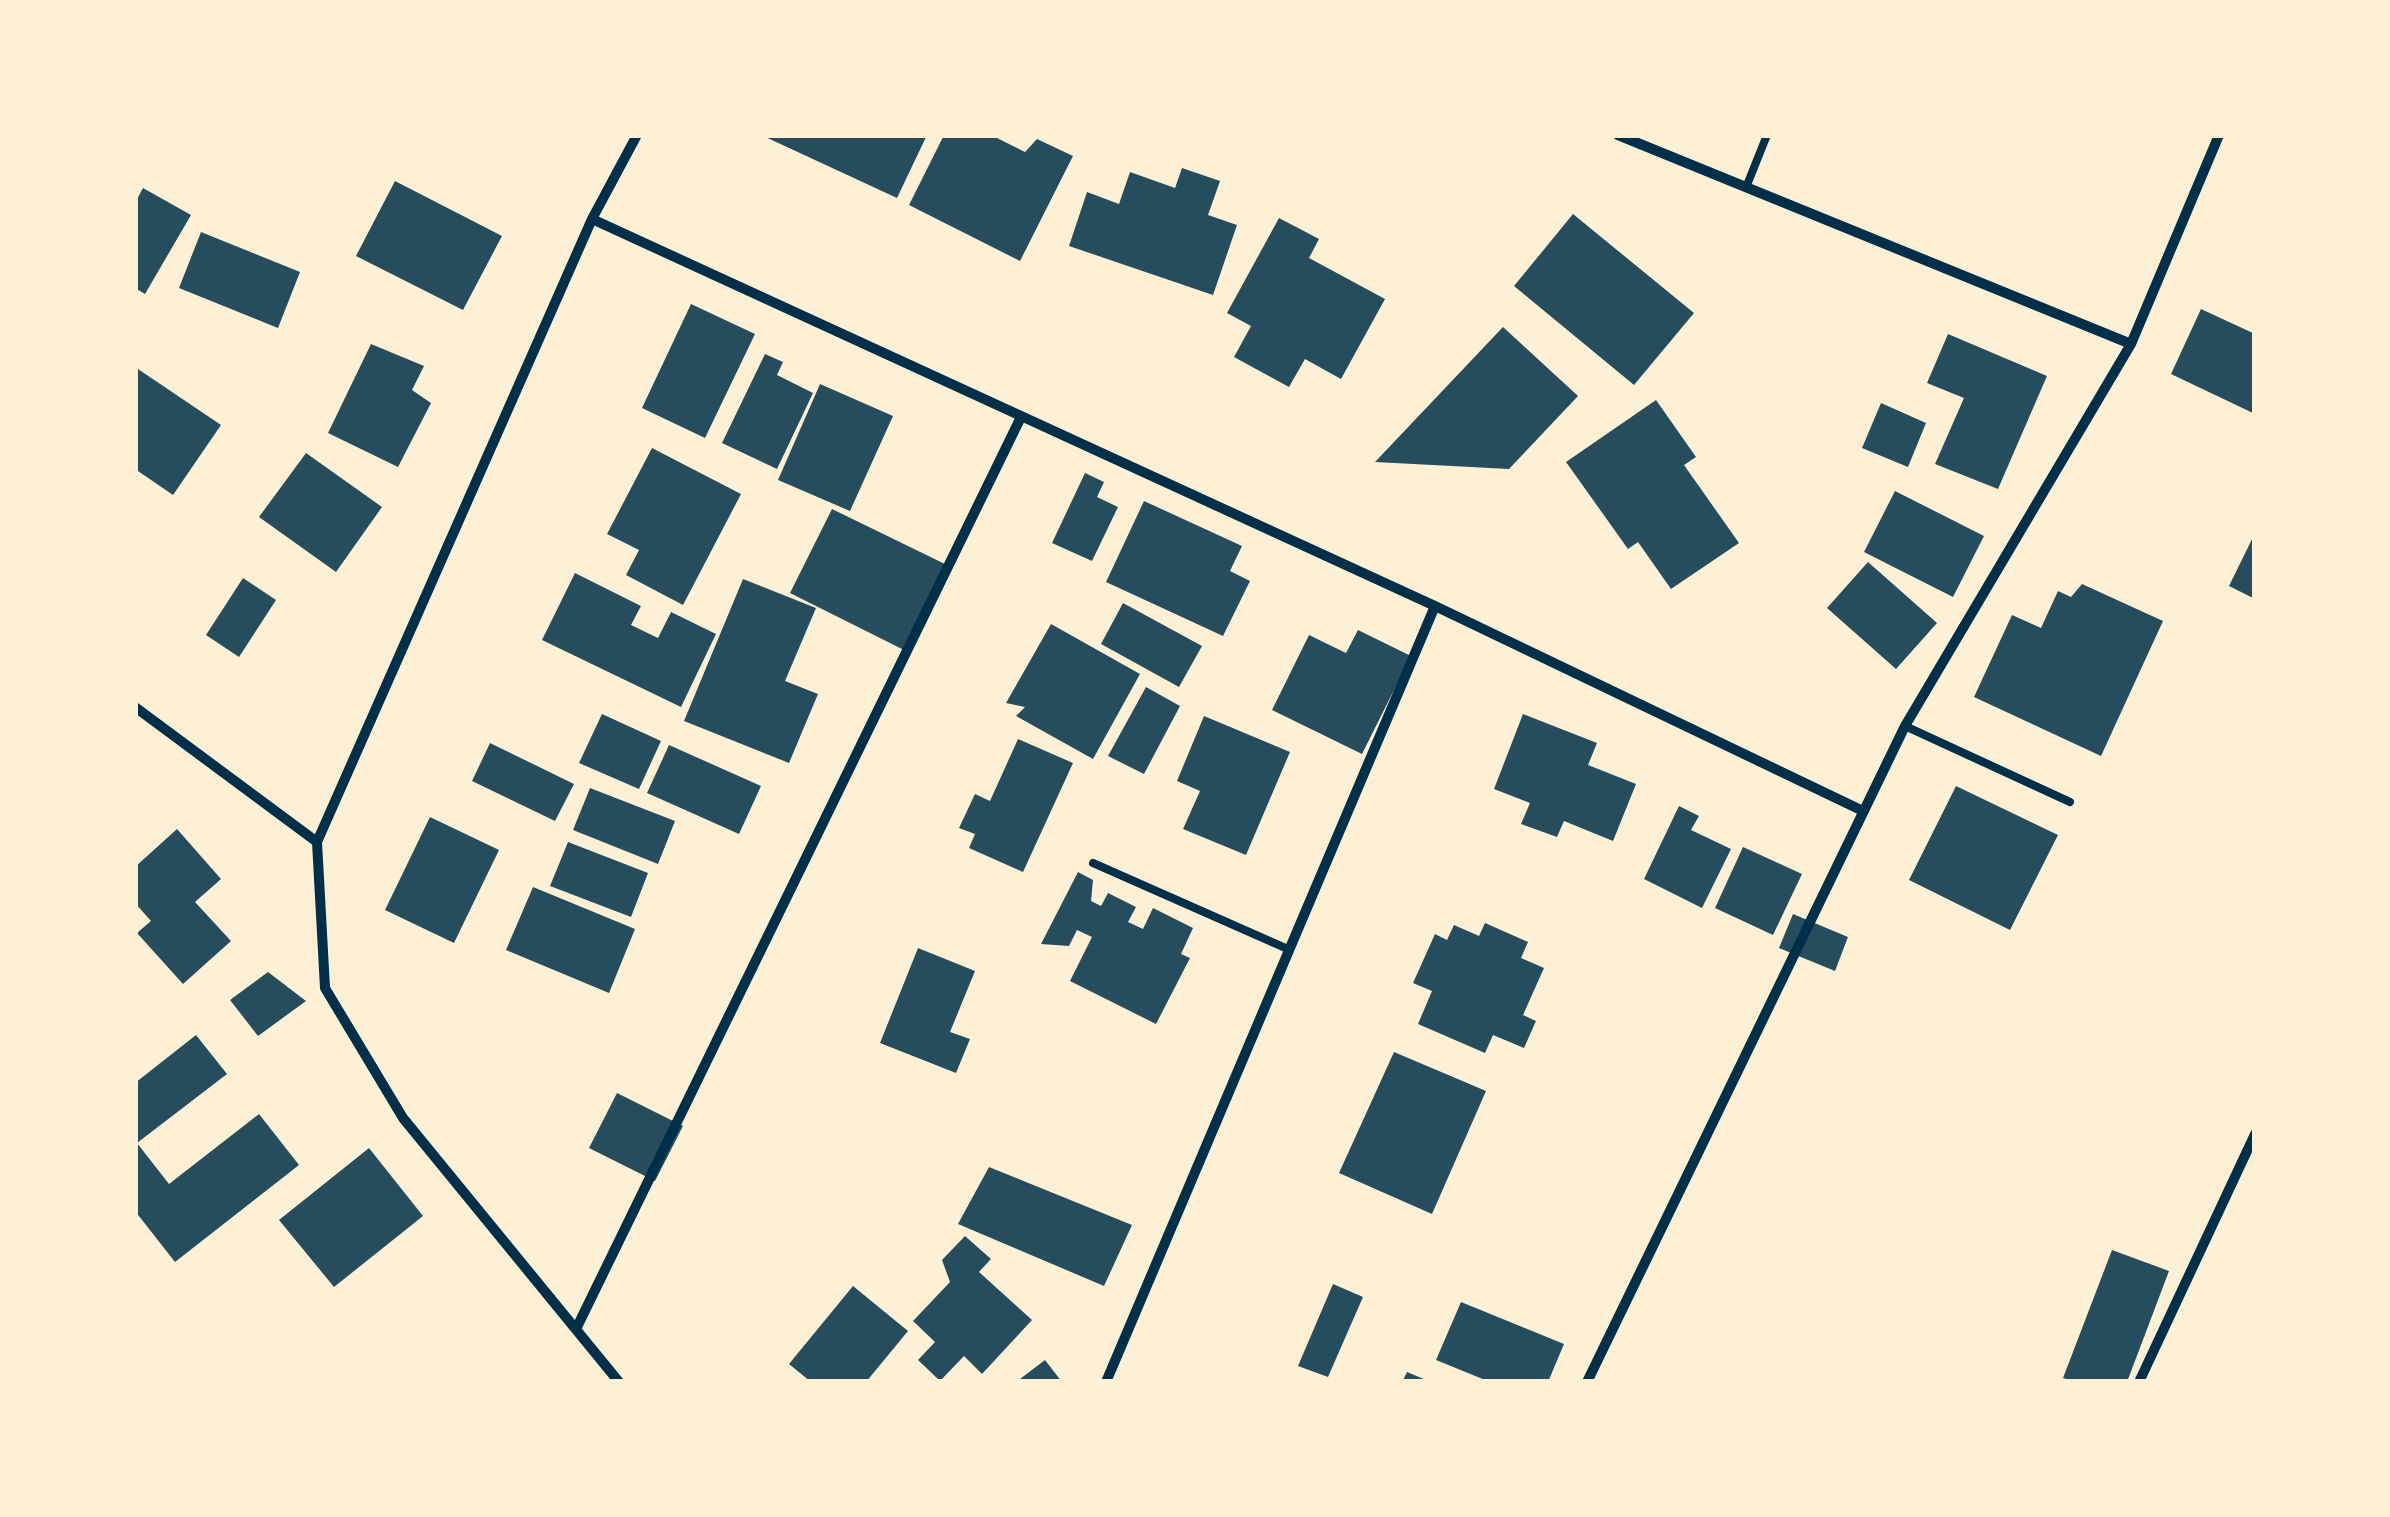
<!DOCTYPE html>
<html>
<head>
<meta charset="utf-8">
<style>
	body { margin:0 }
	#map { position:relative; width:2390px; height:1517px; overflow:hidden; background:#fdf0d5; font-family:Figtree,sans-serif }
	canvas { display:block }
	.frame { position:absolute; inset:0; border:138px solid #fdf0d5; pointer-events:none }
</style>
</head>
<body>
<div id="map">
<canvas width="2390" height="1517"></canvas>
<div class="frame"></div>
</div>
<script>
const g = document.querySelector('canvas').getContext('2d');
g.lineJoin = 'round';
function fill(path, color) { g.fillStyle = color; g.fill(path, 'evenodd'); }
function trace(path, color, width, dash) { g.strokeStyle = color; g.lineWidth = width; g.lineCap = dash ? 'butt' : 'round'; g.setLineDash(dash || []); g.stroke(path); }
const building = new Path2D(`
	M761,135H927L897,198Z
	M944,135H991L1025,152L1037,139L1073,156L1020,261L909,205Z
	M1182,168L1220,181L1208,215L1237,225L1213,295L1069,246L1087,192L1119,204L1130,172L1175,188Z
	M395,181L502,236L463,310L356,256Z
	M143,188L191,215L145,294L135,288V203Z
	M1573,214L1694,313L1634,385L1514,286Z
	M1279,218L1319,239L1309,258L1385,299L1341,379L1305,359L1289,387L1234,357L1251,326L1227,313Z
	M201,232L300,272L278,328L179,288Z
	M691,304L755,334L705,438L642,408Z
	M2201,309L2255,334V414L2171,374Z
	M1503,327L1578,396L1509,469L1375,462Z
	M1948,334L2047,376L1998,489L1935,464L1964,398L1927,383Z
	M371,344L424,366L412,390L431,403L398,467L328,433Z
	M765,354L783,362L777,375L813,393L777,469L722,443Z
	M135,367L221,425L173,495L135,469Z
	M820,384L893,416L850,511L778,480Z
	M1656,400L1696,457L1684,465L1739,543L1671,589L1638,542L1628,549L1566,462Z
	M1881,403L1926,423L1908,467L1862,448Z
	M652,448L741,494L683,605L626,575L639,550L607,534Z
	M306,453L382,507L336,572L259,517Z
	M1085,473L1104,482L1097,497L1118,507L1092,561L1052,543Z
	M1895,491L1984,536L1953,597L1864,552Z
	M1144,501L1242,546L1230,571L1250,581L1223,636L1106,582Z
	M832,509L949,566L906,651L790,593Z
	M2255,533V599L2229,586Z
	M1868,562L1937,623L1896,669L1827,608Z
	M575,573L641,606L631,625L658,638L671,612L716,634L681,707L542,640Z
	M243,578L276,600L239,657L206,635Z
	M743,579L816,608L785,681L818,694L789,763L684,721Z
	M2082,584L2163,621L2101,756L1974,697L2012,615L2041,628L2058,591L2071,597Z
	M1123,603L1202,646L1179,687L1101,644Z
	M1051,624L1140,674L1093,759L1016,716L1025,707L1006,703Z
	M1358,630L1411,656L1362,754L1272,710L1309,635L1346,653Z
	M1146,687L1180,706L1144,774L1108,756Z
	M602,714L661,741L639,789L579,763Z
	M1523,714L1597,743L1588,765L1636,784L1613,841L1564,821L1557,837L1521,824L1530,803L1494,789Z
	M1204,716L1290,752L1246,855L1183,829L1200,791L1177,781Z
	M1018,739L1073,763L1023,872L969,848L975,834L959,828L975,794L990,801Z
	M490,743L574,784L555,821L472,781Z
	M669,745L761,786L739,834L647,793Z
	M1956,786L2058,835L2010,930L1909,880Z
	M590,788L675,821L658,864L573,830Z
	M1679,806L1699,816L1691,830L1731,849L1702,908L1644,879Z
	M430,817L499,850L454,943L385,910Z
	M177,829L221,879L195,902L231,941L183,984L137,933L151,921L135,903V867Z
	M568,842L648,873L631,917L550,886Z
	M1743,847L1802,874L1773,935L1715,908Z
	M1078,872L1093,880L1091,901L1101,906L1108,893L1136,907L1128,922L1143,929L1153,908L1193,928L1181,954L1190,958L1156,1024L1070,981L1092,937L1077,930L1069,946L1041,944Z
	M533,887L635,929L609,993L506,950Z
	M1793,914L1848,937L1835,971L1779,948Z
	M1485,923L1528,942L1521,958L1544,968L1523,1015L1536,1021L1524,1048L1493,1035L1485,1053L1418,1024L1432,991L1413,983L1435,934L1447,940L1454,925L1479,936Z
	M918,948L975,971L950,1032L970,1039L956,1073L880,1043Z
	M268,972L306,1001L258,1036L230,1000Z
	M196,1035L227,1074L137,1143L169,1184L259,1114L299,1165L175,1262L135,1211V1083Z
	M1394,1052L1486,1091L1432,1214L1339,1173Z
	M617,1093L683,1126L655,1181L589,1148Z
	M369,1148L423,1216L334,1287L279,1220Z
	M989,1167L1132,1225L1104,1286L958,1224Z
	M965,1236L991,1259L979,1272L1032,1320L982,1374L964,1356L940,1381L918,1360L935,1342L913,1321L950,1282L942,1260Z
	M2112,1250L2169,1271L2127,1382H2075L2063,1378Z
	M1333,1284L1363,1297L1328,1377L1298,1366Z
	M853,1286L908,1331L866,1382H811L789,1364Z
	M1461,1302L1564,1344L1548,1382H1490L1436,1360Z
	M1045,1360L1062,1382H1016Z
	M1407,1372L1431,1382H1402Z`);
const service = new Path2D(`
	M1747,185L1767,135
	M1905,726L2070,802
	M1093,863L1290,950`);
const minor = new Path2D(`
	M1618,135L2131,344
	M592,219L1435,606L1863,811
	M135,707L317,842
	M577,1327L1021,417
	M619,1382L403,1118L325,988L317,842L592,219L637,135
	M1106,1382L1435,606
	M1587,1382L1905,726L2131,344L2219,135
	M2139,1382L2255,1134`);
fill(building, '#264d5e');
trace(service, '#003049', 8);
trace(minor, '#003049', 10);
</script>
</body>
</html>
